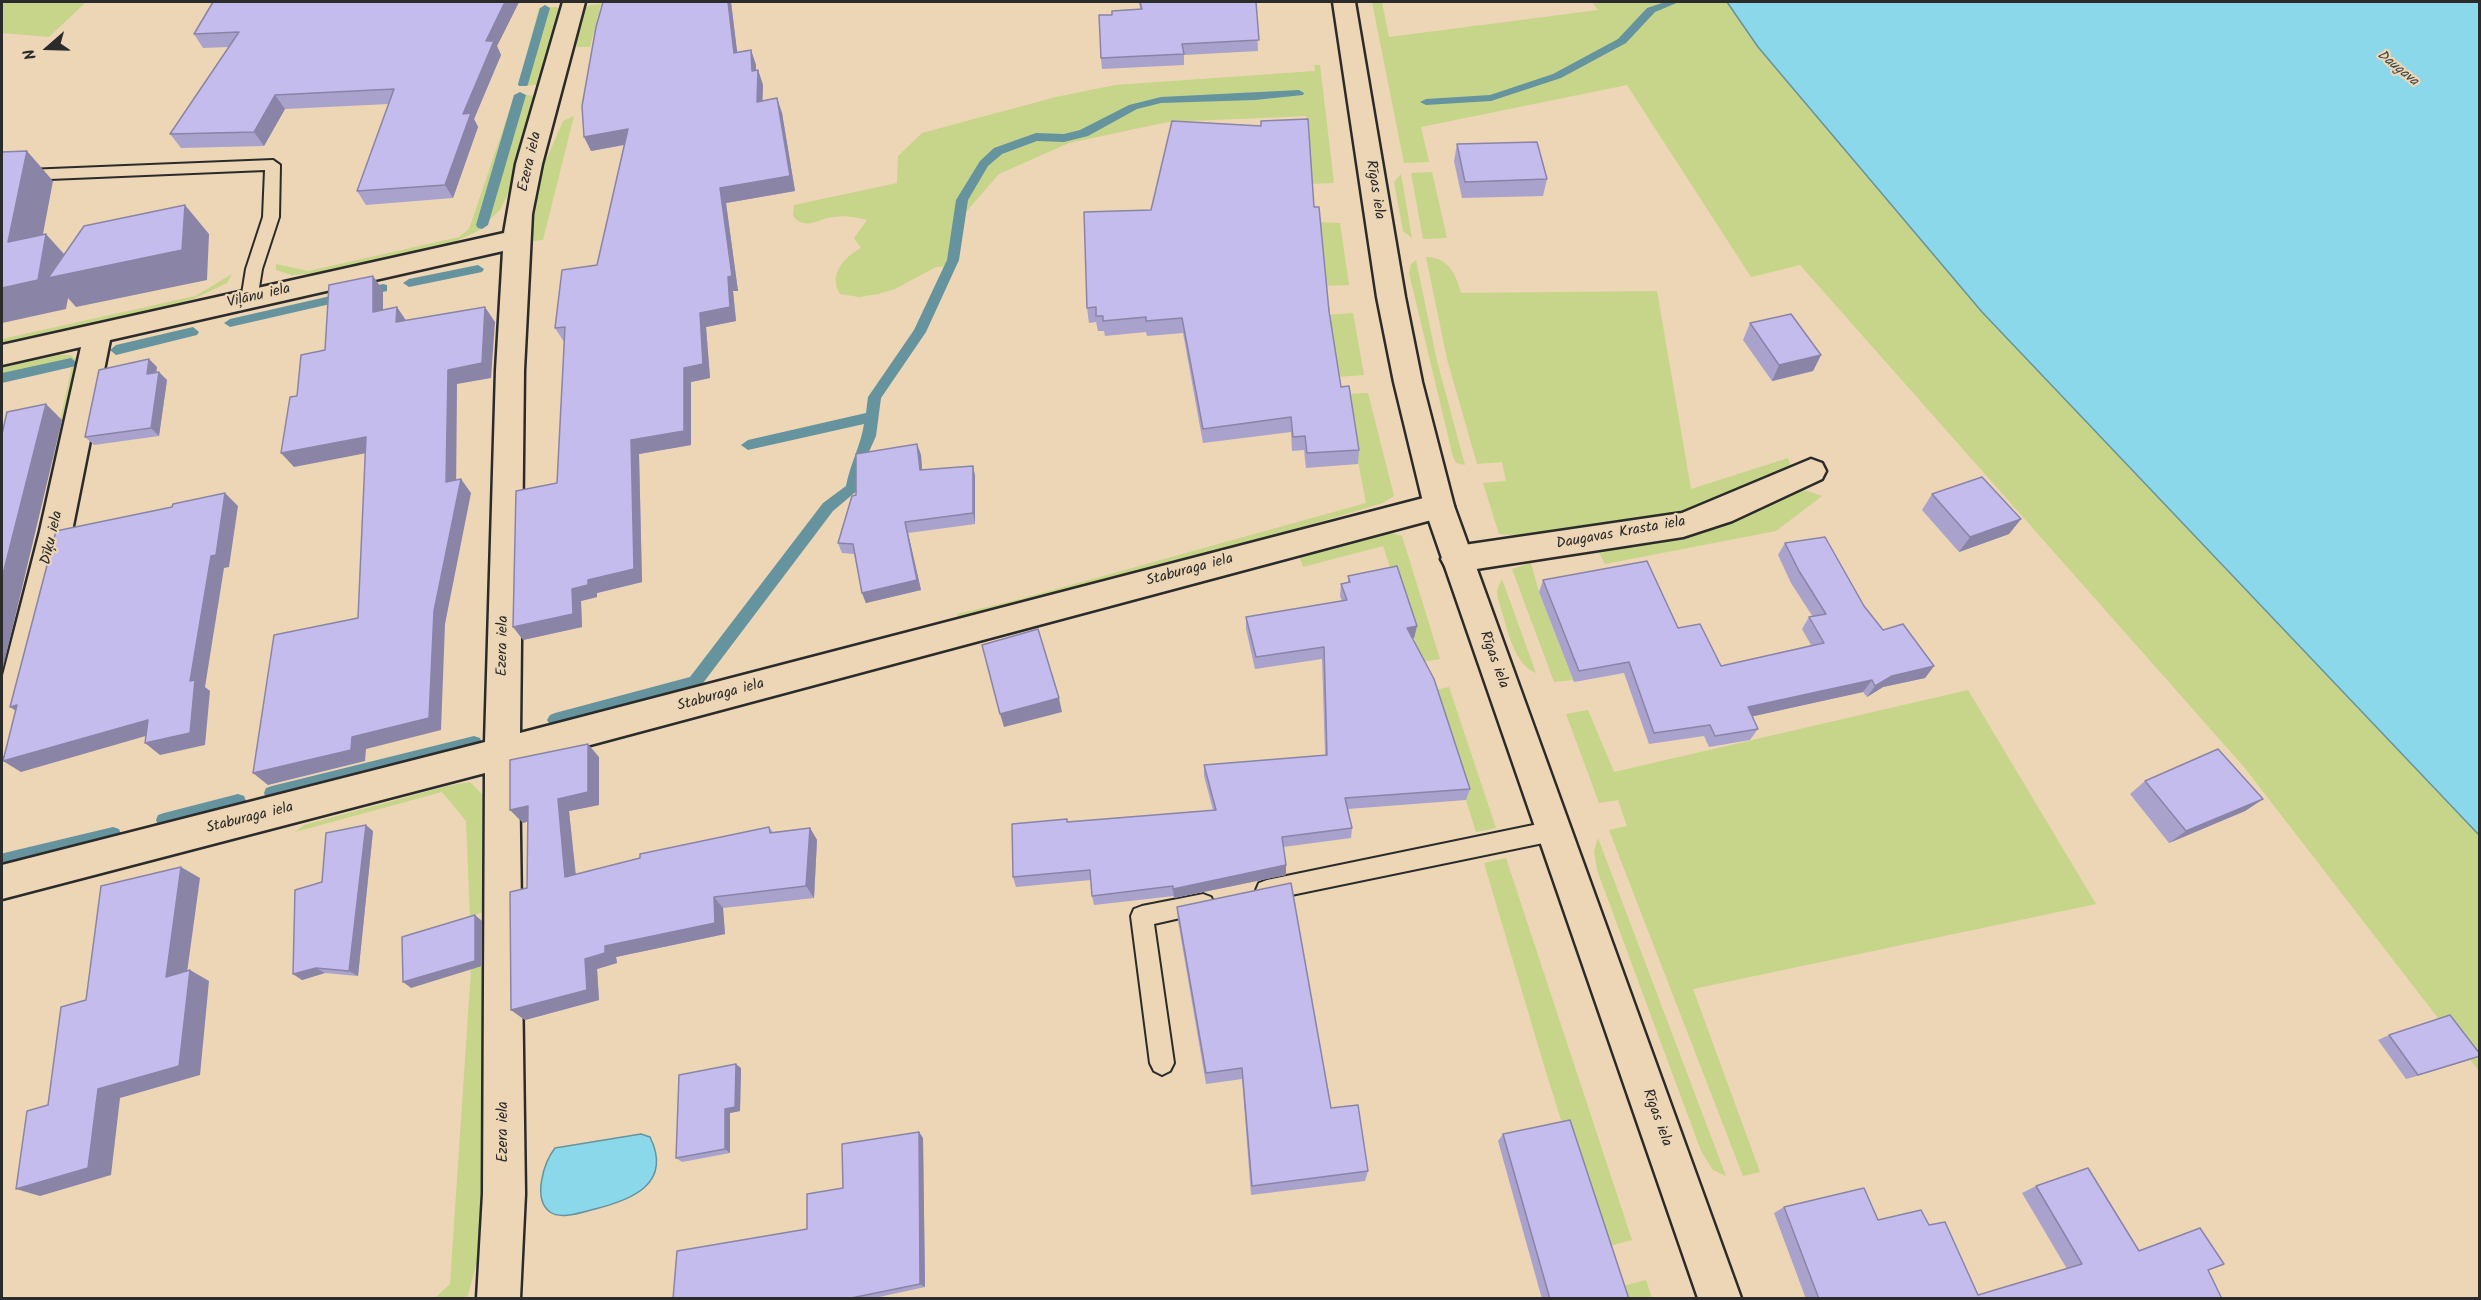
<!DOCTYPE html>
<html>
<head>
<meta charset="utf-8">
<style>
	body { margin:0 }
	#map { position:relative; width:2481px; height:1300px; overflow:hidden; background:#ecd6b5; font-family:Kalam,sans-serif }
	canvas { display:block }
	.frame { position:absolute; inset:0; border:3px solid #2b2b2b; pointer-events:none }
	.north { position:absolute; left:18px; top:18px; width:60px; height:60px; -webkit-text-stroke:4px #ecd6b5; paint-order:stroke; rotate:250deg; font-size:16px; font-weight:700; line-height:24px; text-align:center; color:#2b2b2b }
	.north::after { content:''; display:block; margin:auto; width:21px; height:27px; background:#2b2b2b; clip-path:polygon(50% 0,100% 100%,50% 72%,0 100%) }
</style>
</head>
<body>
<div id="map">
<canvas width="2481" height="1300"></canvas>
<div class="frame"></div>
<div class="north">N</div>
</div>
<script>
const g = document.querySelector('canvas').getContext('2d');
g.lineJoin = 'round';
function fill(path, color) { g.fillStyle = color; g.fill(path, 'evenodd'); }
function trace(path, color, width, dash) { g.strokeStyle = color; g.lineWidth = width; g.lineCap = dash ? 'butt' : 'round'; g.setLineDash(dash || []); g.stroke(path); }
function write(font, color, halo, rows, align = 'center') {
  g.font = font + ' Kalam,sans-serif'; g.lineWidth = 4.5; g.setLineDash([]); g.textBaseline = 'middle'; g.strokeStyle = halo; g.fillStyle = color; for (const [text, x, y, turn = 0] of rows) {
    g.save(); g.translate(x, y); g.rotate((+turn || 0) * Math.PI / 180); g.textAlign = isNaN(turn) ? turn : align; if (halo) g.strokeText(text, 0, 0); g.fillText(text, 0, 0); g.restore();
  }
}
const green = new Path2D(`
	M4,2H86L49,37L2,33V4Z
	M1372,2H1382L1389,37L1598,10L1592,2H1727L1758,47L1982,312L2479,835V1071L2244,767L1800,265L1751,277L1627,85L1421,127L1429,162L1404,163Z
	M601,4L590,47H577L575,39L582,10L590,5Z
	M539,8L556,7L561,10L541,80L536,85L518,86Z
	M1314,65H1320L1334,183L1310,184L1306,116L1168,122L1069,143L999,174L966,212L956,266L936,267L895,289L878,294L859,297L840,294C828,275 844,257 861,248L854,238L867,220C856,217 845,215 833,217C818,219 805,231 793,216L794,205L897,183L898,156L922,133L1056,97L1115,85L1315,71Z
	M515,94L536,96L510,190L500,210L478,231L450,244L327,272L292,275L276,270V264L308,271L459,237L469,229Z
	M574,116L543,240L534,241L530,237L532,207L539,176L563,121Z
	M1432,172L1447,238L1423,239L1411,173Z
	M1401,174L1412,238L1403,231L1394,182Z
	M1318,222L1340,223L1349,285L1324,286Z
	M1426,257C1448,257 1456,274 1461,293L1657,291L1691,489L1788,458L1791,467L1783,475L1714,504L1672,516L1522,536L1499,534L1483,483L1506,481L1502,462L1477,464L1447,359Z
	M1416,260L1437,361L1465,465L1456,463L1453,457L1409,273L1411,264Z
	M232,274L227,283L189,301L2,343V339L195,296Z
	M1353,313L1364,375L1337,377L1326,315Z
	M58,355H70L78,360L80,367L58,457L52,459L72,365L2,380V367Z
	M1368,393L1394,496L1383,503L1186,562L958,619L957,614L1013,601L1366,503L1345,394Z
	M1801,489L1822,496L1776,531L1605,564L1599,553L1681,535Z
	M1391,533L1402,536L1440,659L1422,662L1383,546L1303,567L1299,555Z
	M1531,563L1539,592L1573,680L1554,682L1512,569Z
	M1502,579L1536,673C1512,664 1506,622 1498,599L1497,590Z
	M1449,687L1496,828L1476,832L1431,691Z
	M1968,690L2096,904L1693,989L1760,1172L1743,1176L1609,830L1627,826L1618,800L1599,803L1566,714L1588,710L1614,772Z
	M470,782L487,799L490,910L470,916L466,821L442,792L295,832L304,825L447,786Z
	M1598,838L1726,1176L1713,1170L1701,1151L1597,870L1594,851Z
	M1506,858L1632,1240L1602,1248L1548,1079L1484,863Z
	M490,918L483,1241L467,1298H435L450,1284L471,970L470,924Z
	M1646,1280L1652,1298H1619L1615,1288Z`);
const water = new Path2D(`
	M1727,2H2479V835L1982,312L1758,47Z
	M641,1134L650,1137C673,1184 631,1200 595,1209C582,1212 561,1220 550,1212C532,1199 544,1162 555,1148Z`);
const stream = new Path2D(`
	M1665,2H1679L1655,12L1626,43L1561,78L1491,101L1426,105L1420,102L1426,99L1490,95L1553,74L1618,39L1647,8Z
	M545,5L550,8L528,84L527,86H519L518,84L540,8Z
	M1299,90L1304,93L1303,95L1255,100L1161,103L1137,109L1088,136L1064,142L1037,141L1002,154L988,166L968,200L959,260L926,332L881,398L876,436L864,463L859,489L833,511L700,687L555,727L550,725L547,720L550,715L555,713L690,677L823,503L846,486C850,464 861,445 864,424L748,450L741,445L748,440L866,413L868,397L914,330L947,260L956,200L980,161L994,148L1036,133L1064,134L1080,130L1129,105L1161,97Z
	M520,92L526,95L488,225L482,229L478,228L476,225L514,95Z
	M478,265L484,269L482,272L409,287L403,283L409,279Z
	M383,284L387,285V291L230,327L224,323L230,319Z
	M193,327L199,332L197,335L116,355L110,350L116,345Z
	M71,358L77,363L76,366L2,383V373Z
	M474,736L480,738L482,743L480,748L474,750L272,800L266,798L264,793L266,788L272,786Z
	M238,794L244,796L246,801L244,806L238,808L164,827L158,825L156,820L158,815L164,813Z
	M113,827L119,829L121,834L119,839L113,841L2,868V854L4,853Z`);
const lane = new Path2D(`
	M273,160L280,165L279,217L262,269L257,300L249,306L241,300L246,269L263,217L265,170L2,181V171Z
	M1553,821L1560,824L1564,831L1560,838L1553,841L1267,900L1259,897L1256,890L1259,883L1267,880Z
	M1203,894L1211,897L1214,904L1211,911L1154,924L1174,1063L1170,1071L1162,1075L1154,1071L1150,1063L1131,916L1134,909L1142,906Z`);
const street = new Path2D(`
	M563,2H585L542,164L532,214L524,370L520,733L1439,494L1450,498L1454,506L1450,514L1439,518L519,764L525,1194L520,1298H477L483,1194L485,773L2,899V865L485,742L496,370L503,251L110,340L72,531L19,742L14,753L2,757V679L40,531L81,347L2,365V345L504,233L516,164Z
	M1811,459L1822,463L1826,471L1822,479L1732,521L1683,537L1457,572L1446,568L1441,559L1446,550L1457,546L1682,513Z`);
const secondary = new Path2D(`
	M1333,2H1355L1405,297L1422,382L1454,506L1741,1298H1698L1424,506L1394,382L1377,297Z`);
const wall = new Path2D(`
	M213,2H519L497,46L501,55L474,119L478,127L453,198L366,205L357,191L389,104L285,109L264,146L181,148L170,134L229,47L203,48L194,34Z
	M603,2H731L737,52L751,50L756,65V71L758,70L763,85L762,101L777,98L782,113L795,191L726,203L738,291H733L736,321L706,327L710,378L691,382V445L639,454L642,582L597,593V597L581,601L582,627L523,640L557,483L564,342L555,328L597,265L624,145L591,151Z
	M1139,2H1256L1258,51L1184,55V65L1102,69L1101,58L1112,15L1140,9Z
	M1457,144L1547,179L1543,196L1462,198L1454,161Z
	M1314,207L1341,387L1359,450L1358,464L1306,468L1304,450L1292,451L1291,432L1203,443L1183,333L1147,336L1146,332L1105,336L1104,331H1098L1096,322L1089,323L1087,308Z
	M1750,323L1821,355L1813,371L1772,381L1743,340Z
	M157,367L156,372L167,380L159,436L94,445L85,437Z
	M917,444L921,455L922,470L973,466L975,476V524L908,533L921,590L866,603L862,593L854,554L842,553L838,543L856,495Z
	M1932,494L2021,519L2009,534L1959,552L1922,510Z
	M1785,543L1864,606L1883,630L1934,666L1925,678L1883,687L1867,697L1863,692L1752,716L1758,729L1750,740L1709,747L1704,736L1649,744L1624,673L1574,682L1539,592L1543,580L1678,628L1721,666L1811,645L1802,629L1809,617H1813L1791,583L1778,555Z
	M1348,576L1417,626L1414,638H1412L1470,789L1466,800L1348,809L1352,828L1351,838L1283,847L1286,875L1174,898V896L1094,905L1092,896L1091,880L1016,887L1013,877L1067,819L1068,822L1213,810L1204,776V765L1325,755L1322,659L1255,669L1246,629V617L1342,601L1340,596L1341,584L1348,582Z
	M599,757V805L569,811L576,875L769,827L773,832L810,828L817,840L814,898L723,908L725,934L616,957L617,963L597,969L599,1000L525,1020L511,1010L527,888L528,821L523,823Z
	M2145,781L2263,799L2245,811L2169,843L2130,794Z
	M373,831L358,976L325,973L302,980L293,974L322,882Z
	M1177,907L1331,1108L1368,1171L1365,1181L1251,1195L1242,1079L1206,1084L1178,921Z
	M2389,1035L2469,1060L2406,1079L2378,1040Z
	M741,1068L740,1111L730,1113V1153L682,1162L676,1158Z
	M919,1132L923,1138L925,1287L870,1299H673L807,1229L843,1188Z
	M1503,1134L1629,1299H1542L1498,1141Z
	M2036,1186L2139,1250L2200,1228L2208,1270L2222,1299H1806L1774,1213L1784,1207L1878,1220L1929,1225L1978,1295L2067,1269L2022,1193Z`);
const shadedWall = new Path2D(`
	M505,2H519L497,46L501,55L474,119L478,127L453,198L445,185L463,114L486,41Z
	M728,2H731L739,67L734,53Z
	M751,50L756,65V86L752,71Z
	M758,70L763,85L762,116L757,102Z
	M275,95L285,109L264,146L254,132Z
	M777,98L782,113L795,191L726,203L738,291H733L736,321L706,327L710,378L691,382V445L639,454L642,582L597,593V597L581,601L582,627L523,640L513,627L572,589L588,580L631,440L684,368L700,313L720,188Z
	M628,129L634,143L591,151L584,137Z
	M27,151L53,181L36,271L8,242Z
	M185,205L209,234L207,280L76,307L68,298L66,309L2,323V288L46,234L73,264Z
	M373,276L383,290V327L373,312Z
	M397,307L407,322H396Z
	M485,307L495,322L491,378L457,384L456,496L446,482L448,370Z
	M1821,355L1813,371L1772,381L1779,365Z
	M149,359L157,367L155,382L147,374Z
	M159,372L167,380L159,436L151,428Z
	M46,404L62,420L2,672V578Z
	M366,437L377,451L294,467L281,453Z
	M917,444L921,455L923,481L920,470Z
	M973,466L975,476V524L973,513Z
	M461,479L471,493L445,624L441,730L366,749L365,761L268,785L253,773L434,611Z
	M225,493L238,506L229,567L224,568L205,687L210,691L205,745L160,755L145,743L190,681L211,556Z
	M2021,519L2009,534L1959,552L1970,537Z
	M905,522L908,533L921,590L866,603L862,593Z
	M1417,626L1414,638L1405,640L1407,628Z
	M1934,666L1925,678L1883,687L1867,697L1875,686L1892,676Z
	M1872,680L1863,692L1741,719L1748,707Z
	M1059,698L1062,712L1004,727L1000,714Z
	M17,705L27,718L10,707Z
	M148,720L163,731L21,772L3,761Z
	M588,744L599,757V805L569,811L577,889L565,877L558,799Z
	M2263,799L2245,811L2169,843L2186,831Z
	M528,806L540,818L523,823L510,810Z
	M366,825L373,831L358,976L349,971Z
	M810,828L817,840L814,898L806,886Z
	M1286,865V875L1174,898L1173,889Z
	M181,867L200,878L185,987L166,977Z
	M714,897L723,908L725,934L616,957L617,963L597,969L599,1000L525,1020L511,1010L585,959L605,946Z
	M475,915L482,921V966L411,988L403,982Z
	M316,968L325,973L302,980L293,974Z
	M190,970L209,981L200,1075L120,1098L111,1175L40,1196L16,1189L98,1089Z
	M2480,1056L2469,1060L2406,1079L2418,1075Z
	M736,1064L741,1068L740,1111L730,1113V1153L725,1149V1109Z
	M919,1132L923,1138L925,1287L920,1284Z`);
const building = new Path2D(`
	M213,2H505L486,41H494L463,114L471,113L445,185L357,191L394,89L275,95L254,132L170,134L239,32L194,34Z
	M603,2H728L734,53L751,50L752,71L758,70L757,102L777,98L790,176L720,188L732,276L728,277L730,307L700,313L703,364L684,368V431L631,440L634,569L588,580V585L572,589L573,614L513,627L516,491L557,483L565,327L555,328L562,270L597,265L628,129L584,137L582,106L596,27Z
	M1140,2H1256L1259,40L1182,44L1184,54L1101,58L1099,15H1112V11L1142,9Z
	M1308,119L1314,207H1319L1329,311L1341,387L1349,386L1359,450L1307,453L1305,436L1293,437L1291,417L1203,429L1182,318L1146,321V317L1103,321V316H1096V307L1087,308L1084,212L1151,210L1172,121L1261,126V121Z
	M1537,142L1547,179L1465,182L1457,144Z
	M27,151L8,242L46,234L38,280L2,288V152Z
	M185,205L182,250L48,278L84,226Z
	M373,276V312L397,307L396,322L485,307L482,363L448,370L446,482L461,479L434,611L429,718L352,737L351,750L253,773L274,635L358,618L366,437L281,453L290,397L297,396L301,355L325,350L329,285Z
	M1791,314L1821,355L1779,365L1750,323Z
	M149,359L147,374L159,372L151,428L85,437L99,370Z
	M46,404L2,578V434L7,412Z
	M917,444L920,470L973,466V513L905,522L917,580L862,593L853,544L838,543L852,496L856,495V454Z
	M1982,477L2021,519L1970,537L1932,494Z
	M225,493L216,555L211,556L190,681L195,680L190,733L145,743L148,720L3,761L17,705L10,707L56,531L172,507L173,504Z
	M1825,537L1864,606L1883,630L1903,624L1934,666L1892,676L1875,686L1872,680L1748,707L1758,729L1715,736L1710,725L1654,733L1629,662L1579,671L1543,580L1647,561L1678,628L1700,624L1721,666L1824,643L1809,617L1826,614L1799,571L1785,543Z
	M1397,566L1417,626L1407,628L1434,679L1470,789L1345,798L1352,828L1282,837L1286,865L1173,889V886L1092,896L1090,870L1013,877L1012,824L1067,819V822L1216,810L1204,765L1327,755L1324,647L1256,657L1246,617L1347,600L1341,584L1350,582L1348,576Z
	M1038,629L1059,698L1000,714L982,645Z
	M588,744V792L558,799L565,877L640,858V854L769,827L770,833L810,828L806,886L714,897L715,923L605,946V953L585,959L587,990L511,1010L510,892L527,888L528,806L510,810V760Z
	M2218,749L2263,799L2186,831L2145,781Z
	M366,825L349,971L316,968L293,974L295,890L322,882L326,833Z
	M181,867L166,977L190,970L179,1066L98,1089L88,1168L16,1189L27,1111L48,1105L61,1007L86,1000L101,886Z
	M1291,883L1331,1108L1358,1105L1368,1171L1252,1186L1242,1068L1206,1073L1177,907Z
	M475,915V961L403,982L402,937Z
	M2450,1015L2480,1054V1056L2418,1075L2389,1035Z
	M736,1064L735,1107L725,1109V1149L676,1158L679,1075Z
	M1570,1120L1629,1299H1550L1503,1134Z
	M919,1132L920,1284L846,1299H673L677,1251L807,1229V1194L843,1188L842,1144Z
	M2088,1168L2139,1251L2200,1228L2224,1264L2208,1270L2222,1299H1819L1784,1207L1864,1188L1878,1220L1921,1210L1929,1225L1945,1222L1978,1295L2082,1264L2036,1186Z`);
const farWaternames = [
	["Daugava",2397,69,39]
];
const streetNames = [
	["Ezera iela",531,162,-77],
	["Rīgas iela",1374,190,81],
	["Viļānu iela",259,297,-13],
	["Daugavas Krasta iela",1621,534,-10],
	["Dīķu iela",53,538,-77],
	["Staburaga iela",1190,571,-15],
	["Ezera iela",504,646,-89],
	["Rīgas iela",1493,660,70],
	["Staburaga iela",721,696,-15],
	["Staburaga iela",250,819,-14],
	["Rīgas iela",1656,1118,70],
	["Ezera iela",504,1132,-90]
];
fill(green, '#c6d58a');
fill(water, '#8bd8ea');
trace(water, '#65939e', 1.5);
fill(stream, '#65939e');
trace(lane, '#2b2b2b', 4);
trace(street, '#2b2b2b', 5);
trace(secondary, '#2b2b2b', 5);
fill(lane, '#ecd6b5');
fill(street, '#ecd6b5');
fill(secondary, '#ecd6b5');
fill(wall, '#a9a2cd');
fill(shadedWall, '#8a84a7');
fill(building, '#c5bcee');
trace(building, '#8a84a7', 1.5);
write('italic 14px', '#394548', '#ecd6b5', farWaternames);
write('15px', '#2b2b2b', '#ecd6b5', streetNames);
</script>
</body>
</html>
